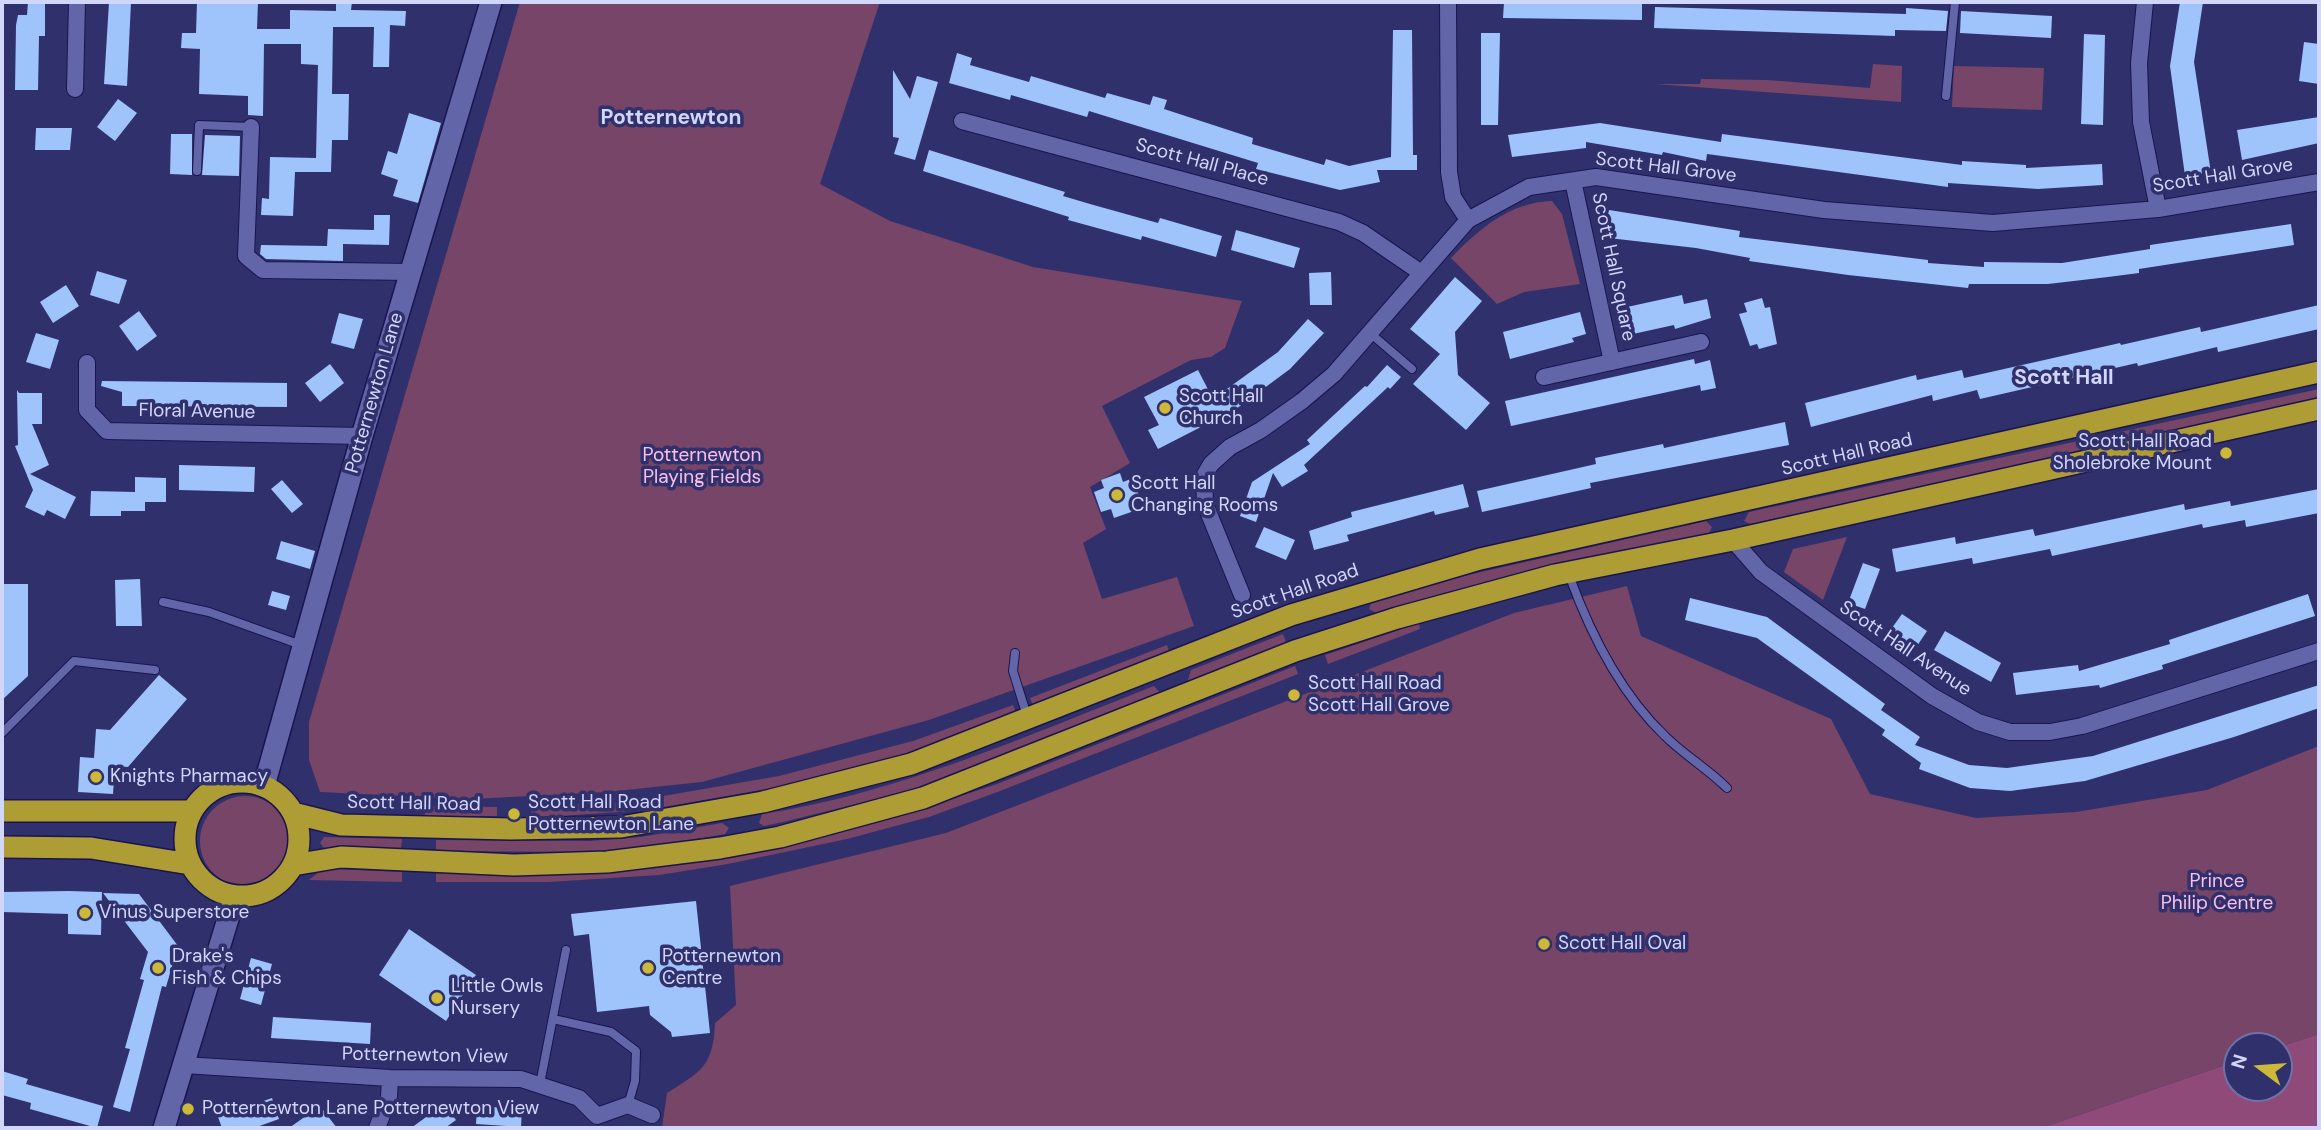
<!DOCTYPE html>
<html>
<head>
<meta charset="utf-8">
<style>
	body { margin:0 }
	#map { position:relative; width:2321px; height:1130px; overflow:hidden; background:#30306d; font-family:"DM Sans",sans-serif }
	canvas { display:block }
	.frame { position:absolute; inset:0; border:4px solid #d1d6fb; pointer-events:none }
	.north { position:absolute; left:2223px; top:1032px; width:70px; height:70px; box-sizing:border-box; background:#30306d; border:2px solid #7072a6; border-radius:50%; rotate:286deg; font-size:19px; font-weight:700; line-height:28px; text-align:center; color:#d1d6fb }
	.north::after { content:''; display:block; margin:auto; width:24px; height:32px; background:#ceb837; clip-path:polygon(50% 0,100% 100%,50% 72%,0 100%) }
</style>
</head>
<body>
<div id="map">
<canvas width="2321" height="1130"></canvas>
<div class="frame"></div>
<div class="north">N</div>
</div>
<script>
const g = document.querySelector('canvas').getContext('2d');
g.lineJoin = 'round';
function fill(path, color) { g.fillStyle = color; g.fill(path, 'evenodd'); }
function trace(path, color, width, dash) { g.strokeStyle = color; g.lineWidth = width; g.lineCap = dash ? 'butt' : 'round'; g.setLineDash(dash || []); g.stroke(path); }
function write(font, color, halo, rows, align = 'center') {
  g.font = font + ' "DM Sans",sans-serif'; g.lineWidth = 7; g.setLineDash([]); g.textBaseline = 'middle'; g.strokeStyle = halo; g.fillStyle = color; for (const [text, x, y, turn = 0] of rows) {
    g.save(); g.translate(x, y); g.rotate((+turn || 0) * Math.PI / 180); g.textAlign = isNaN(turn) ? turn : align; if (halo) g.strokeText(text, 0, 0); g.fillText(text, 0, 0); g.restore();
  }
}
const green = new Path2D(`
	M520,2H880L820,184L890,221L1033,267L1242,301L1225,348L1211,357L1191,360L1102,406L1130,463L1090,487L1106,529L1083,543L1102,599L1177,577L1194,626L929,720L702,782L607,792L472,799L320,792L309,760V722Z
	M1873,64L1902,66L1901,102L1655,84H1700L1701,79L1768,80L1870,88Z
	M1954,66L2044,68L2042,110L1952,107Z
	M1552,201L1562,214L1580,284L1524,292L1497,304L1451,258C1479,229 1510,202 1552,201Z
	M2319,389V399L1750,524L1744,521L1749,512Z
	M1706,521L1712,527L1709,533L1463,589L1378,614L1369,609L1371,603L1459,577Z
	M1847,537L1823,600L1784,572L1793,549Z
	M1627,586L1641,636L1831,719L1870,794L1976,818L2076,812L2207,790L2319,746V1034L2279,1047L2237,1046V1061L2041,1128H662L667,1093C702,1071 713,1066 715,1023L736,1005L730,886L946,833L1514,613Z
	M1419,623L1420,629L1328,664L1325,655Z
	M1283,634L1287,646L1191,682L1188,680L1191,670Z
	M1167,645L1170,654L1034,708L1030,698Z
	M1295,666L1298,674L1000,791L929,817L847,839L728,864L659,875L549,882H436V873L548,875L602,873L726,857L924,808L997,784Z
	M1154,686L1160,693L964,773L905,792L783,822L764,826L759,823L762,814C899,793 1026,736 1154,686Z
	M1013,705L1017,715L918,751L784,786L658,808L657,797L779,776L913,741Z
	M200 841a45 45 0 1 1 90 0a45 45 0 1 1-90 0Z
	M645,801L647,810L531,818V806Z
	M425,806L497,807V816H425Z
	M722,823L729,828L725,834L644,848L589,852L436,851V840L589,841L641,837Z
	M324,837L402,839L401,850L324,848L320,843Z
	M335,869L402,872V882L309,880L319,872Z`);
const forest = new Path2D(`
	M2319,1034V1128H2041L2237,1061V1088H2279V1047Z`);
const building = new Path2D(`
	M28,2H45V36H39L38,90H15L16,25L18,15H27Z
	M109,2H131L127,86L104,84Z
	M197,2H258L257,29H290V10L336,11V2H352L351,10L406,11L405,26L390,25L389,67H373L374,27H333L332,94H349L348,140H332L331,172H295L293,216L261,215L262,198L269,199L270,157L316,158L318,65L301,64V44H264L263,116L248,115V96L199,94L200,49L181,48L182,33H196Z
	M1504,2H1642V20L1503,18Z
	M2180,2H2203L2194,62L2211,173L2185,176L2170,66Z
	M1655,7L1906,14V8L1948,11L1946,31L1895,30V36L1654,28Z
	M1961,11L2052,16L2051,38L1960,33Z
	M1393,30H1412L1413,155H1417V170H1377L1380,182L1340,190L1256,169L1258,163L1089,111L1087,117L1011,95L1010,100L949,83L957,53L972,58L970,65L1029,82L1031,76L1105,98L1107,93L1150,105L1153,96L1167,100L1164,109L1253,138L1252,144L1324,165L1326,159L1349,166L1391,157Z
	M1481,33H1500L1498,125H1481Z
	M2084,34L2105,35L2103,125L2081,124Z
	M2304,42L2319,44V84L2299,81Z
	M893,70L910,99L917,76L938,82L915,160L894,154L899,138L893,137Z
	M118,99L137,113L115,141L97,127Z
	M409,113L441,123L418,203L393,196L398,180L381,174L388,151L397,154Z
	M2319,117V143L2242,160L2237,130Z
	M1600,123L1721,142L1722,134L1962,165V161L2026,165V168L2102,164L2103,185L2038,189L1948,183V187L1707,154L1706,161L1663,152L1662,155L1586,142V148L1512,157L1508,135Z
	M36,128H72L70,150H35Z
	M171,134H192V175L170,174Z
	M205,135L240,136L239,176L202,175Z
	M929,150L1065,192L1063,196L1090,204L1158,223L1160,218L1222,236L1216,257L1142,236L1141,240L1068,220L1069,217L923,171Z
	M1603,209L1740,231L1739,237L1928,260V263L1984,267V262L2062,263L2150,249V245L2291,224L2294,245L2139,269V273L2108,277L2048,284H1969L1968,288L1848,275L1749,261L1750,258L1696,248L1600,237Z
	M374,215H390L389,245L343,244V261L266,259L260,254L261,245L327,246L328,229L374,230Z
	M1236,230L1300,248L1294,268L1231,250Z
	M97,271L127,280L119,304L90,295Z
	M1331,272L1332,305H1310L1309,273Z
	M1455,277L1482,301L1455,332L1458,375L1490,403L1466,430L1413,384L1440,354L1410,329Z
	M66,285L79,306L53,323L40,302Z
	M1682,295L1684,304L1707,299L1711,318L1675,329L1674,325L1633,334L1627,307Z
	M1762,298L1765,308L1770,307L1777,344L1759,349L1757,344L1750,346L1739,314L1747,312L1744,303Z
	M2319,305V329L2218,352L2217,347L2138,366L2137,363L1980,399L1977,390L1933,401L1932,395L1811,427L1805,403L1916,375L1917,380L1962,370L1964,378L2120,343L2121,345L2200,327L2201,332Z
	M139,311L157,336L137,351L119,326Z
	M1580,312L1586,334L1572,338L1574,342L1510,359L1503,332Z
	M339,313L363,319L354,349L331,343Z
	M1308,319L1324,333L1290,369L1236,409L1158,449L1148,430L1159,425L1144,397L1198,370L1213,399L1278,352Z
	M36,333L59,340L50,369L26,362Z
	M1694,359L1695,364L1710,360L1716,388L1701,391L1700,385L1511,426L1505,401Z
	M330,364L344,383L320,402L305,383Z
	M1387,365L1401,377L1390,389L1388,387L1304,465L1308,471L1282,487L1273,473L1256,522L1240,516L1252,482L1310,444L1307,440L1365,386L1367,387Z
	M102,381L287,383V407L122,406V392L101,386Z
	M17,390L19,393H42V424H32L49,465L30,474L76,497L65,519L47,510L44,516L25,507L33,490L15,446L18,445Z
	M1785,422L1789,445L1590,483L1591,488L1482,512L1477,491L1596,464L1595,458L1663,444L1664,448Z
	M179,465L255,467L254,492L179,490Z
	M1120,473L1123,482L1133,478L1140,499L1131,502L1134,511L1114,518L1111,509L1101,512L1094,492L1104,488L1101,480Z
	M135,477L166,478V502H145V511H121V516H90L91,491L135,492Z
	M282,480L303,504L292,513L271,489Z
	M1463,484L1469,507L1435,515L1434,511L1347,535L1349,541L1314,550L1309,531L1352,517L1351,512Z
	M2319,489V513L2246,527L2245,520L2203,528L2202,524L2052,556L2050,549L1973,564L1972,558L1896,572L1892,549L1955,537L1956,544L2033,529L2035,536L2184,504L2185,510L2230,501L2231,506Z
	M1264,527L1295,540L1286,560L1255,547Z
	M281,541L315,551L310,569L276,559Z
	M1863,563L1880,569L1865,609L1848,603Z
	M140,579L142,626H116L115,580Z
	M2,584H28V676L2,700Z
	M272,591L290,596L286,610L268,605Z
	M2308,594L2315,616L2162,665L2163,669L2100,688L2099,685L2016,695L2013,673L2078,665L2079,671L2170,644L2169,640Z
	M1690,598L1767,617L1885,704L1881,710L1920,737L1915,745L1969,765L2007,768L2093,756L2319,685V708L2234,737L2085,781L2010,791L1970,788L1919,769L1921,763L1882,735L1885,730L1757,638L1685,620Z
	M1902,614L1927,631L1915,649L1889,632Z
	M1945,631L2001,663L1991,682L1934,650Z
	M159,675L187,699L128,767L115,766L113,794L78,792L80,757L94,758L96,729L110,730Z
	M69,891L102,892L101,935L68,934V914L2,912V892Z
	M103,893L139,894L178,946L166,987L162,986L130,1112L113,1107L130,1049L125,1048L144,980L140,979L148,952Z
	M696,901L710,1033L672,1037L671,1032L650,1015L649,1006L597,1012L589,934L574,936L571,914Z
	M409,929L476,975L446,1021L379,975Z
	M251,958L272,964L261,1005L240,999Z
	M273,1017L371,1023L370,1044L271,1038Z
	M2,1071L28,1079L26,1084L103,1106L97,1128L30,1109L31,1103L2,1095Z
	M272,1098L279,1119L254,1128H222L218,1117Z
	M444,1104L456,1120L445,1128H411Z
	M320,1106L337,1128H289Z
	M477,1106L522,1109L521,1127L476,1124Z`);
const lane = new Path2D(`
	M1946,96L1955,2
	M197,171L199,125L251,127
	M1370,333L1412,369
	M1569,575C1590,633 1620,693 1665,736C1684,755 1708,769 1727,788
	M163,602L209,612L301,645
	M1015,653L1013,671L1027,716
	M2,733L74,661L155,670
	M553,1019L611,1032L636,1051L635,1081L628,1105
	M540,1084L566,950`);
const street = new Path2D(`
	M1448,2L1449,172L1453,197L1468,220
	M2145,2L2139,63L2141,122L2158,209
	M75,89L77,2
	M962,121L1339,222L1363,233L1420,272
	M251,127L246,256L263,270L411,272
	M1573,181L1612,362
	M87,363V410L107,431L362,436
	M1544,377L1701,342
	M1733,540L1761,572L1932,696L1978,722L2010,732H2050L2082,726L2319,651
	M1242,595L1205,504L1204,476L1211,464L1230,447L1261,430L1302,401L1334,374L1468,220L1529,187L1596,177L1824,210L1993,223L2158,209L2319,182
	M184,1065L390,1078L521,1079L579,1098L597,1116L628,1105L652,1115
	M377,1128L389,1097L390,1078`);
const secondary = new Path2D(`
	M264,786L362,436L491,2
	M164,1128L235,896`);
const highway = new Path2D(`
	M185 839a57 57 0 1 1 114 0a57 57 0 1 1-114 0Z
	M2,811H192
	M293,813L341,825L511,829L621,827L763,802L911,764L1291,615L1480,559L2319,372
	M2,847L91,848L190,864
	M293,865L341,857L514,865L607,862L720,848L780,837L923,798L1295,651L1397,618L1555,575L1733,540L2319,409`);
const markers = [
	[1165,408,7,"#ceb837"],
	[2226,453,7,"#ceb837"],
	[1117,495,7,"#ceb837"],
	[1294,695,7,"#ceb837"],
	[96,777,7,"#ceb837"],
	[514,814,7,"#ceb837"],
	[85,913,7,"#ceb837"],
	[1544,944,7,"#ceb837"],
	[158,968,7,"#ceb837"],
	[648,968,7,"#ceb837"],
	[437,998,7,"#ceb837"],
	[188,1109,7,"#ceb837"]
];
const streetNames = [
	["Scott Hall Place",1202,163,15],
	["Scott Hall Grove",1666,168,7],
	["Scott Hall Grove",2223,176,-9],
	["Scott Hall Square",1613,267,78],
	["Potternewton Lane",375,393,-74],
	["Floral Avenue",197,412,1],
	["Scott Hall Road",1847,455,-13],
	["Scott Hall Road",1295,592,-19],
	["Scott Hall Avenue",1905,649,34],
	["Scott Hall Road",414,804,1],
	["Potternewton View",425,1056,1]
];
const poiNames = [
	["Scott Hall",1179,397],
	["Church",1179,419],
	["Scott Hall Road",2212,442,"right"],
	["Sholebroke Mount",2212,464,"right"],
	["Scott Hall",1131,484],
	["Changing Rooms",1131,506],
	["Scott Hall Road",1308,684],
	["Scott Hall Grove",1308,706],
	["Knights Pharmacy",110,777],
	["Scott Hall Road",528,803],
	["Potternewton Lane",528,825],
	["Vinus Superstore",99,913],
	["Scott Hall Oval",1558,944],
	["Drake's",172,957],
	["Fish & Chips",172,979],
	["Potternewton",662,957],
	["Centre",662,979],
	["Little Owls",451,987],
	["Nursery",451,1009],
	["Potternewton Lane Potternewton View",202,1109]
];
const parkNames = [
	["Potternewton",702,456],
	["Playing Fields",702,478],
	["Prince",2217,882],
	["Philip Centre",2217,904]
];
const neighbourhoodNames = [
	["Potternewton",671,118],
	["Scott Hall",2064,378]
];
fill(green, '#774567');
fill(forest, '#8f4a7a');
fill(building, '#9fc3fb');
trace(lane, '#1a1550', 10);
trace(street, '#1a1550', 18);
trace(secondary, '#1a1550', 24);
trace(highway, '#1a1550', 24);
trace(lane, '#6266a9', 8);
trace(street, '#6266a9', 16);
trace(secondary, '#6266a9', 21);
trace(highway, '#ae9c35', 21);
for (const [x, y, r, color] of markers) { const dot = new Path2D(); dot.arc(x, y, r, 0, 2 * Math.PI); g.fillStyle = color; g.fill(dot); trace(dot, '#30306d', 2.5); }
write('19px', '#d1d6fb', '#30306d', streetNames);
write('19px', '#d1d6fb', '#30306d', poiNames, 'left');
write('19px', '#fcc0e8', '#30306d', parkNames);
write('bold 21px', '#d1d6fb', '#30306d', neighbourhoodNames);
</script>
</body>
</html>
